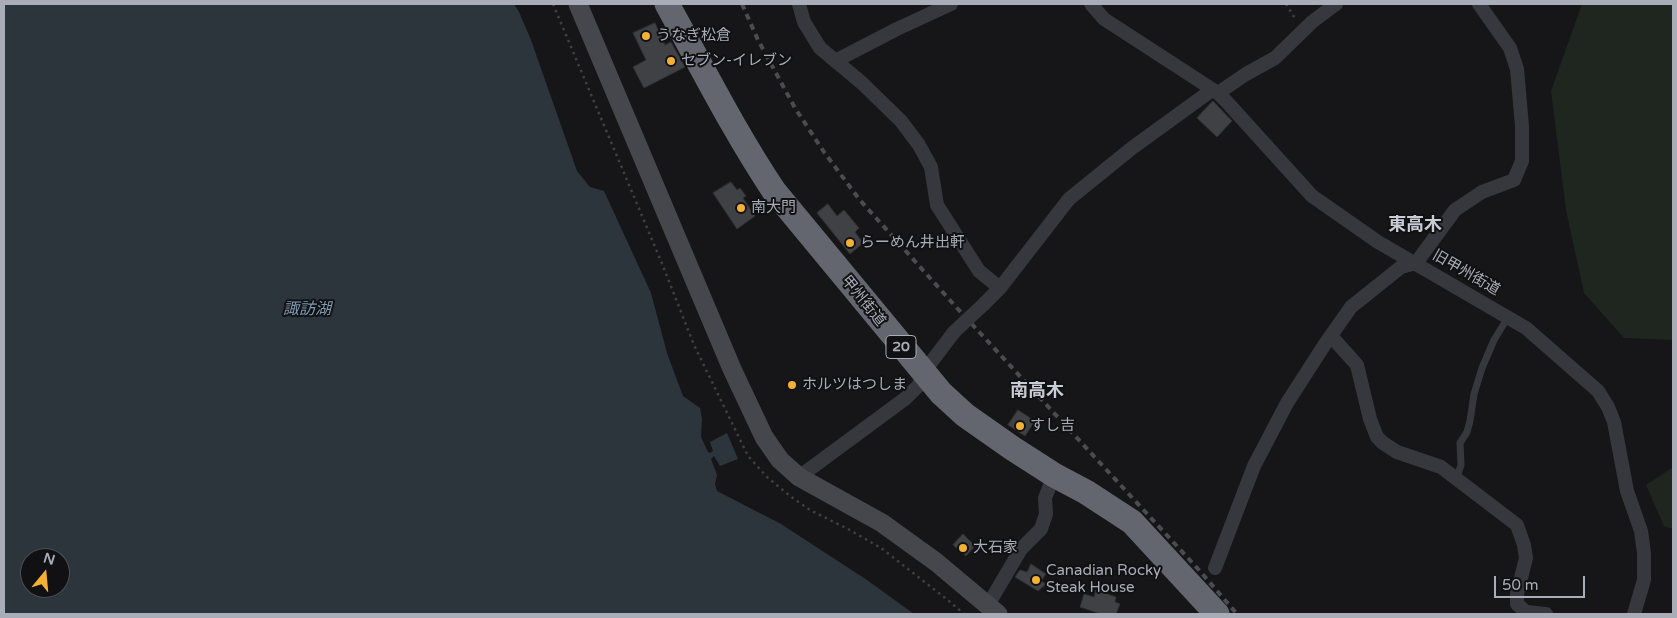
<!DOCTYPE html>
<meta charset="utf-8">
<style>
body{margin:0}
#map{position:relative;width:1677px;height:618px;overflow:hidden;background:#161618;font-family:"Varela Round",sans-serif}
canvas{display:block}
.frame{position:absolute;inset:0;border:5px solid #a8adb8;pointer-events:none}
.north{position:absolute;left:20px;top:548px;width:50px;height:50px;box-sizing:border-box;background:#111113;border:1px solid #4d4f55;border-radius:50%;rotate:17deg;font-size:14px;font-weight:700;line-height:20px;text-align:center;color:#a8adb8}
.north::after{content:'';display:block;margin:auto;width:18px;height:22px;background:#f2b134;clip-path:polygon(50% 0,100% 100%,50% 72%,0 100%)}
.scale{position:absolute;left:1494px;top:576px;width:91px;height:22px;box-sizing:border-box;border:2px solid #a8adb8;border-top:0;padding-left:6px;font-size:15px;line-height:18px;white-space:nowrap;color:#a8adb8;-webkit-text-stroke:4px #111113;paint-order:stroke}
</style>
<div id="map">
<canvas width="1677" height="618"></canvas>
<div class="frame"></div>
<div class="north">N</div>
<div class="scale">50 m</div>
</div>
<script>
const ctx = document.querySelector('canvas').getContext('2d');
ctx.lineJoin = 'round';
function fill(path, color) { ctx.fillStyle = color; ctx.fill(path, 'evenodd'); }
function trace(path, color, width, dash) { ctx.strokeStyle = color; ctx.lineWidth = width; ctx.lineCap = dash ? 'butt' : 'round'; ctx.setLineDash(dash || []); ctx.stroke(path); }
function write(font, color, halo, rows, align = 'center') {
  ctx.font = font + ' "Varela Round","Noto Sans JP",sans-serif'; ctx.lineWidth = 4; ctx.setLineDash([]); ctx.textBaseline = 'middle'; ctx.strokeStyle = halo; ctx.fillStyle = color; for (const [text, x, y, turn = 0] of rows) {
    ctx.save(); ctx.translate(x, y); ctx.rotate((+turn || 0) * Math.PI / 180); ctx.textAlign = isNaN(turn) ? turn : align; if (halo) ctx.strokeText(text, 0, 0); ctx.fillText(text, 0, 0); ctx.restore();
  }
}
const green = new Path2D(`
 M1582 4H1673V340L1624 338 1584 293 1566 210 1551 91Z
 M1673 467V529L1664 526 1646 485Z`);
const water = new Path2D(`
 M4 4H514L519 12 531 40 577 171 590 187 604 191 651 293 667 353 683 396 700 408 702 419 701 437 708 452 710 453 713 451 710 442 727 433 738 459 720 466 714 456 711 459 717 475 715 484 717 491 781 524 867 580 914 614H4ZM30 558H60V588H30Z`);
const building = new Path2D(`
 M655 23 665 45 671 42 685 67 644 88 633 67 646 60 633 33Z
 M1213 101 1232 121 1217 137 1197 118Z
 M731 182 737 190 740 188 746 196 743 198 755 216 737 229 713 193Z
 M828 204 837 216 844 210 859 228 855 232 863 243 850 254 817 213Z
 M1018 410 1035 421 1025 436 1008 425Z
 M963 534 975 546 966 556 953 545Z
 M1031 564 1046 574 1041 581 1046 584 1038 591 1015 577 1020 570 1027 572Z
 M1096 590 1116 597 1115 602 1120 604 1116 614H1101L1080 607 1084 594 1094 597Z`);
const path = new Path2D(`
 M553 4 661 261 694 345 748 456 767 477 790 496 810 510 848 529 881 548 949 601 964 614
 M1286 4 1296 20`);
const lane = new Path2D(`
 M1456 480 1461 465 1460 443 1467 432 1470 421 1474 394 1482 368 1494 340 1508 317`);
const street = new Path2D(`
 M799 4 804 22 820 48 862 83 901 121 919 145 931 167 937 205 979 271 1000 288
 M1091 4 1104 19 1218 93 1226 101 1312 196 1378 242 1526 328 1598 391 1608 407 1614 422 1627 491 1641 531 1644 553V580L1634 614
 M835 61 897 29 951 4
 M1218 93 1246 74 1275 58 1312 22 1336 4
 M984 304 1000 288 1069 199 1132 148 1212 90
 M1331 336 1357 365 1370 419 1377 437 1383 443 1397 452 1441 467 1517 525 1524 545 1526 558 1517 594V604L1526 612 1546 614
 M799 477 906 398 919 385 923 373 954 332
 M1215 568 1254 466 1287 403 1325 344 1351 307 1401 267 1416 263 1455 210 1482 192 1514 180 1522 161V126L1517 69 1510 48 1479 4
 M988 605 1021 549 1041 529 1046 514 1045 498 1054 475`);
const secondary = new Path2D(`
 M578 4 732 369 764 437 780 460 799 477 882 523 936 562 998 614`);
const highway = new Path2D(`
 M667 4C702 67 734 131 774 191L941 393 965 415 1012 448 1054 475 1086 492 1132 522 1217 614`);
const rail = new Path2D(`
 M742 4 758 40 795 108 824 152 859 199 957 308 1199 570 1237 614`);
const streetBridge = new Path2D(`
 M954 332 984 304`);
const markers = [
 [646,36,5,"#f2b134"],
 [671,61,5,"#f2b134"],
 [741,208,5,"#f2b134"],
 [850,243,5,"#f2b134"],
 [792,385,5,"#f2b134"],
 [1020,426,5,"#f2b134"],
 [963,548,5,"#f2b134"],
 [1036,580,5,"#f2b134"]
];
const shields = [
 [901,347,30]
];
const shieldNames = [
 ["20",901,347]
];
const poiNames = [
 ["うなぎ松倉",656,36],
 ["セブン-イレブン",681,61],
 ["南大門",751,208],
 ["らーめん井出軒",860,243],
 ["ホルツはつしま",802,385],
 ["すし吉",1030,426],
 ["大石家",973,548],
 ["Canadian Rocky",1046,571],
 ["Steak House",1046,588]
];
const streetNames = [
 ["旧甲州街道",1466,273,30],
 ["甲州街道",863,301,51]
];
const waterNames = [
 ["諏訪湖",307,310]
];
const quarterNames = [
 ["東高木",1415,225],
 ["南高木",1037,391]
];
fill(green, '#1e261f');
fill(water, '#2c353c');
fill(building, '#404145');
trace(building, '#303034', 1);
trace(path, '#3d3f44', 2.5, [2.5, 4]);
trace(lane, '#37383d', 7);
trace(street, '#37383d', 14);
trace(secondary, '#45474d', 19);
trace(highway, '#63666e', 25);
trace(rail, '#4a4c52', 4, [6, 5]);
trace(streetBridge, '#37383d', 14);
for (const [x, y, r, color] of markers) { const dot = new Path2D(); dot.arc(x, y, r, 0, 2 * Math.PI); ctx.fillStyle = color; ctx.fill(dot); trace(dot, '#111113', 2); }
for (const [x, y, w] of shields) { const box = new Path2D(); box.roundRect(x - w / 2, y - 11.5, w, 23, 4); ctx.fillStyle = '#111113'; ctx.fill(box); trace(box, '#a8adb8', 1); }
write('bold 14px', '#a8adb8', null, shieldNames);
write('15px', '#a8adb8', '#111113', poiNames, 'left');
write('15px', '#a8adb8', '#111113', streetNames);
write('italic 16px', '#7f9bb3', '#111113', waterNames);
write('bold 18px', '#c9ccd4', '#111113', quarterNames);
</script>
